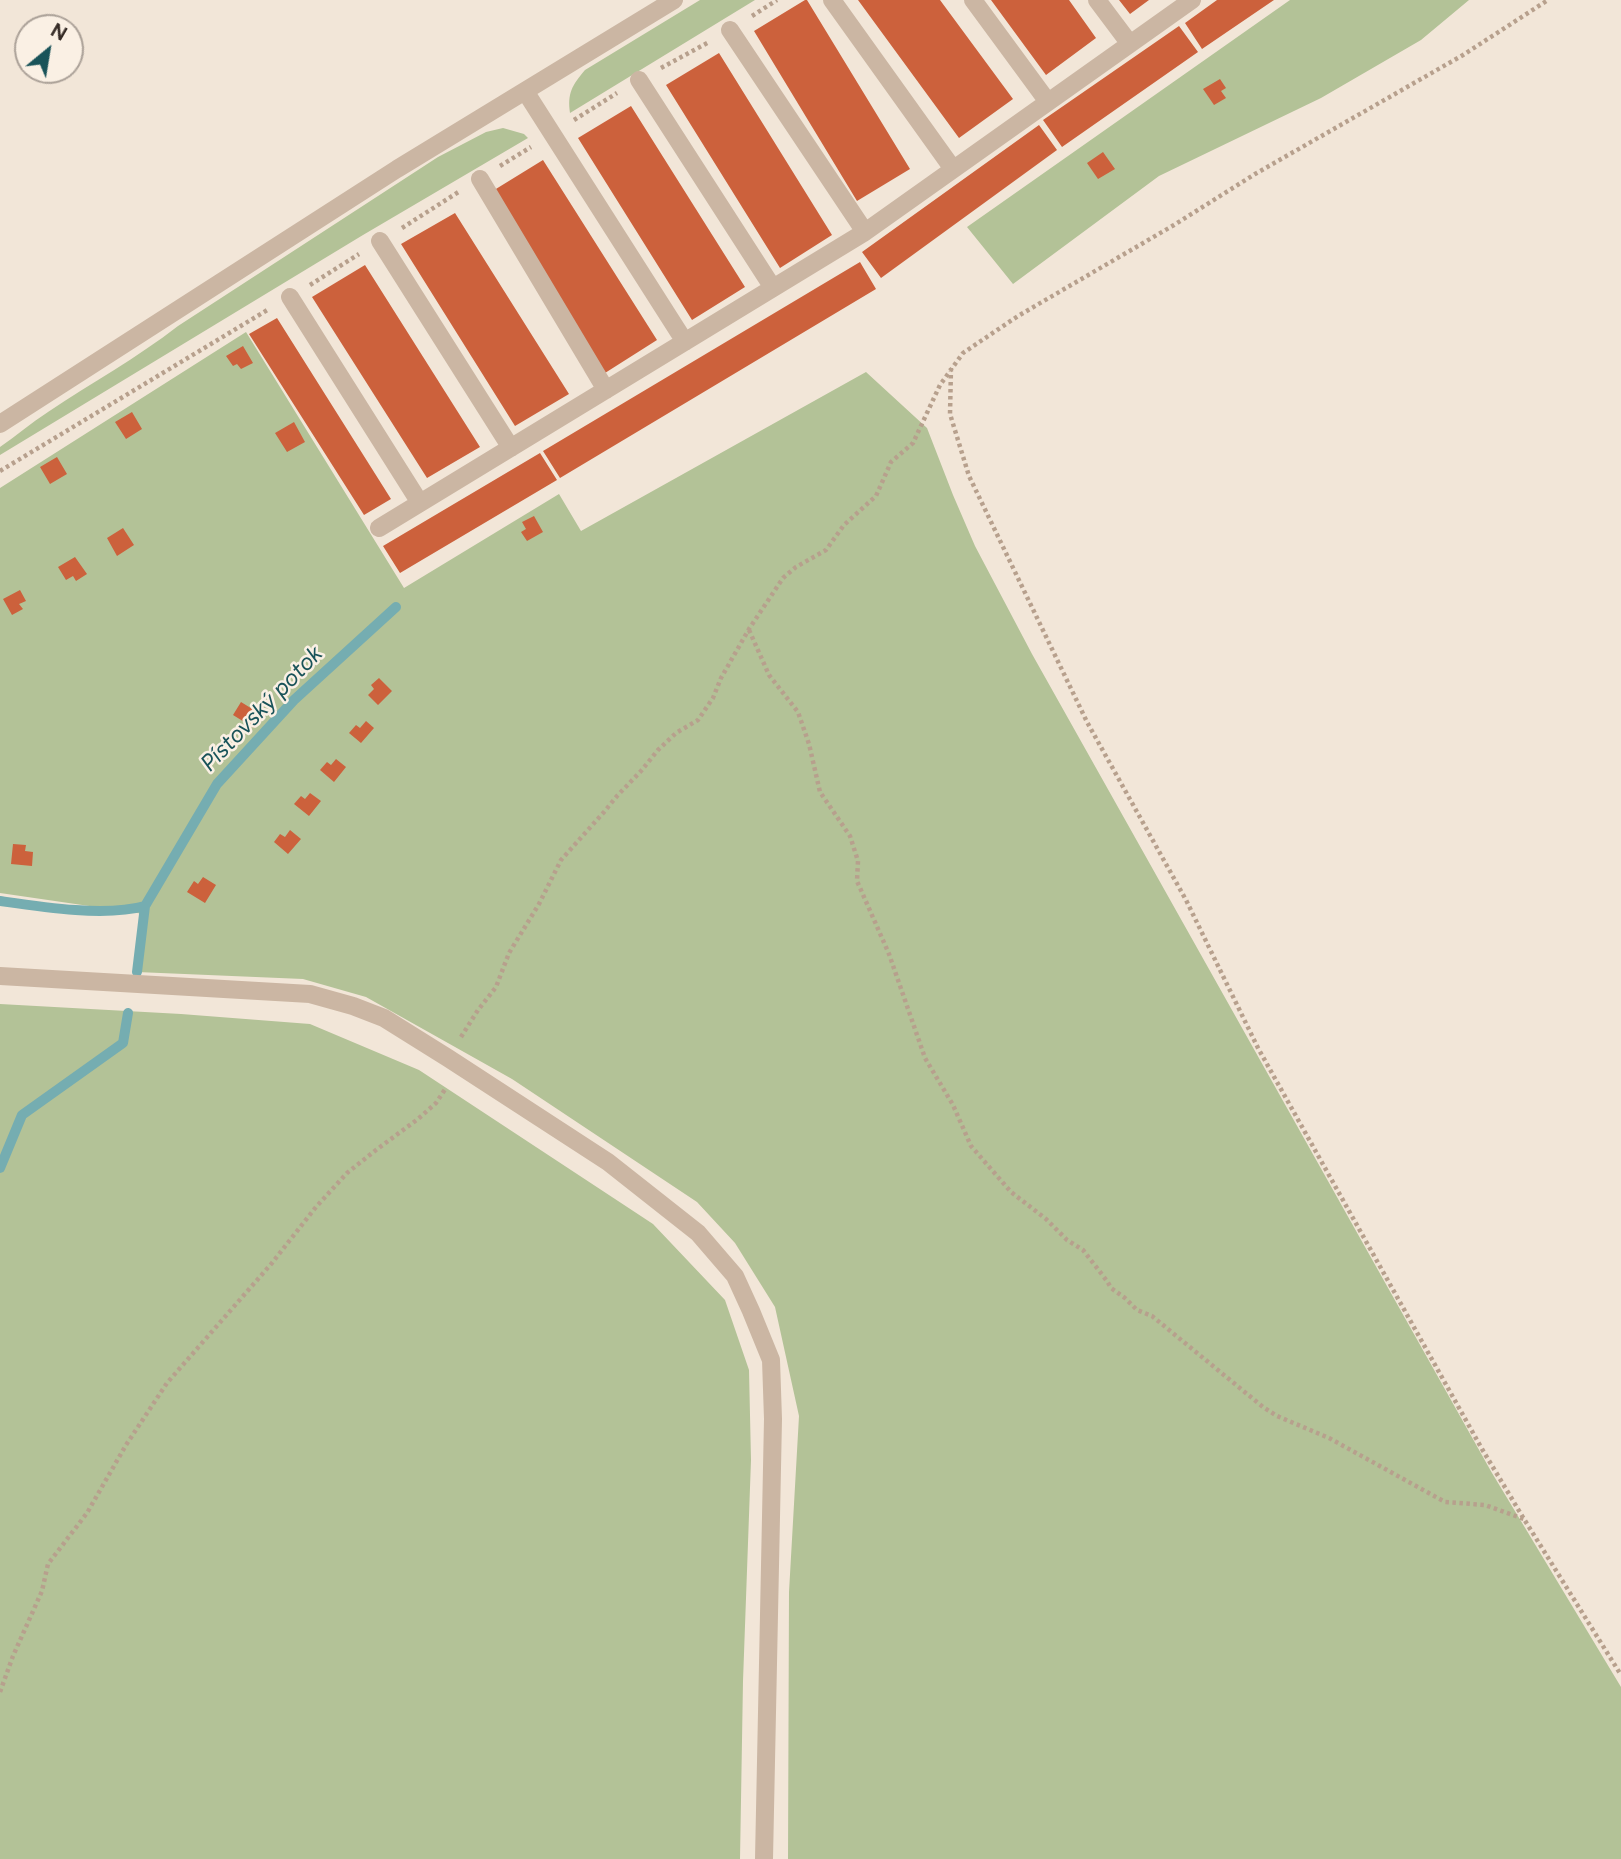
<!DOCTYPE html>
<meta charset="utf-8">
<style>
body{margin:0}
#map{position:relative;width:1621px;height:1859px;overflow:hidden;background:#f2e6d8;font-family:Figtree,sans-serif}
canvas{display:block}
.north{position:absolute;left:14px;top:14px;width:70px;height:70px;box-sizing:border-box;background:#faf0e4;border:2px solid #aba198;border-radius:50%;rotate:30deg;font-size:19px;font-weight:700;line-height:28px;text-align:center;color:#352b26}
.north::after{content:'';display:block;margin:auto;width:24px;height:32px;background:#195359;clip-path:polygon(50% 0,100% 100%,50% 72%,0 100%)}
</style>
<div id="map">
<canvas width="1621" height="1859"></canvas>
<div class="north">N</div>
</div>
<script>
const ctx = document.querySelector('canvas').getContext('2d');
ctx.lineJoin = 'round';
function fill(path, color) { ctx.fillStyle = color; ctx.fill(path, 'evenodd'); }
function trace(path, color, width, dash) { ctx.strokeStyle = color; ctx.lineWidth = width; ctx.lineCap = dash ? 'butt' : 'round'; ctx.setLineDash(dash || []); ctx.stroke(path); }
function write(font, color, halo, rows, align = 'center') {
  ctx.font = font + ' Figtree,sans-serif'; ctx.lineWidth = 5; ctx.setLineDash([]); ctx.textBaseline = 'middle'; ctx.strokeStyle = halo; ctx.fillStyle = color; for (const [text, x, y, turn = 0] of rows) {
    ctx.save(); ctx.translate(x, y); ctx.rotate((+turn || 0) * Math.PI / 180); ctx.textAlign = isNaN(turn) ? turn : align; if (halo) ctx.strokeText(text, 0, 0); ctx.fillText(text, 0, 0); ctx.restore();
  }
}
const green = new Path2D(`
 M700 0H755L570 113C567 94 572 85 585 70Z
 M1290 0H1469L1421 40 1321 98 1159 176 1013 284 967 227Z
 M503 128 524 134 528 138 363 235 0 455V447C16 436 31 423 48 412 91 383 137 358 178 326L438 157 486 132Z
 M246 332 404 588 559 494 581 531 866 372 927 428 953 495 975 546 1032 654 1492 1473 1621 1687V1859H788L789 1592 799 1416 775 1307 735 1243 697 1202 512 1079 366 997 303 979 137 972 144 914 0 893V488Z
 M0 1004 181 1014 310 1024 419 1070 653 1224 725 1300 749 1370 751 1460 743 1681 740 1859H0Z`);
const stream = new Path2D(`
 M0 901C41 907 105 917 145 906
 M137 972 145 906 217 784 294 700 396 607
 M0 1168 22 1115 123 1043 128 1013`);
const building = new Path2D(`
 M805 0H807L910 169 857 201 754 31Z
 M858 0H940L1013 99 959 138Z
 M991 0H1069L1096 38 1046 75Z
 M1119 0H1149L1130 14Z
 M1217 0H1274L1202 49 1185 23Z
 M1179 26 1198 52 1062 147 1043 120Z
 M719 53 832 235 780 268 666 85Z
 M1220 79 1226 88 1221 91 1226 98 1214 105 1203 89Z
 M631 106 745 287 692 320 578 138Z
 M1039 125 1057 150 881 278 862 252Z
 M1103 152 1115 169 1098 179 1087 163Z
 M543 160 657 340 605 373 491 192Z
 M455 213 569 394 515 426 401 244Z
 M860 262 876 289 560 478 543 451Z
 M365 265 480 447 427 478 312 297Z
 M277 318 391 499 364 515 249 334Z
 M243 346 253 363 241 369 237 364 233 366 226 356Z
 M132 412 142 429 126 439 115 422Z
 M294 422 305 442 287 452 275 433Z
 M540 453 557 480 400 573 383 546Z
 M57 457 67 474 50 484 40 467Z
 M534 516 543 532 527 541 521 532 526 529 522 522Z
 M123 528 134 545 117 556 107 538Z
 M75 557 87 574 76 581 73 576 66 580 58 567Z
 M20 590 26 601 19 604 23 609 12 615 3 599Z
 M379 678 392 691 378 705 368 695 374 689 371 685Z
 M241 702 262 715 254 728 233 715Z
 M366 721 374 728 361 743 349 733 356 725 360 728Z
 M336 759 346 767 334 782 320 770 327 762 331 765Z
 M310 793 321 801 309 816 294 804 301 796 305 799Z
 M290 830 301 839 288 854 274 842 280 834 285 837Z
 M13 844 26 845 25 851 33 852 32 866 11 864Z
 M203 877 216 885 205 903 187 892 194 881 198 884Z`);
const path = new Path2D(`
 M752 16 777 0
 M661 68 709 42
 M574 120 617 93
 M500 166 531 147
 M402 228 460 191
 M310 285 359 254
 M951 368 950 414 969 476 1087 722 1186 900 1258 1048 1482 1449 1524 1519 1621 1675
 M0 471 269 309
 M749 630 769 675 798 712 809 744 820 792 850 836 858 861 857 881 889 954 925 1058 953 1105 971 1146 1011 1192 1046 1219 1067 1240 1083 1250 1107 1281 1111 1288 1125 1298 1137 1310 1152 1316 1263 1407 1277 1416 1329 1438 1445 1502 1485 1505 1524 1519
 M461 1037 478 1010 496 987 509 953 539 904 561 860 604 812 617 796 641 771 658 750 676 733 698 720 713 698 721 678 749 629 783 578 796 567 826 550 844 525 876 496 891 462 913 443 940 385 963 353 1018 316 1174 225 1255 174 1463 55 1548 0
 M0 1692 13 1656 42 1591 48 1564 87 1513 126 1445 167 1383 272 1263 316 1207 347 1173 376 1150 418 1119 436 1103 446 1088`);
const minor = new Path2D(`
 M832 0 953 169
 M973 0 1048 102
 M1097 0 1130 44
 M730 30 865 232
 M639 80 773 288
 M525 91 685 342
 M480 179 606 390
 M380 241 511 448
 M290 297 420 503
 M0 424 397 169 674 0
 M379 528 865 232 1192 0
 M0 976 310 994 353 1006 384 1018 448 1058 608 1162 698 1233 735 1276 751 1311 771 1360 773 1419 764 1859`);
const waterNames = [
 ["Pístovský potok",262,709,-46]
];
fill(green, '#b3c297');
trace(stream, '#75adb1', 10);
fill(building, '#cc613c');
trace(path, '#b7a08d', 4.5, [3.5, 3.5]);
trace(minor, '#cbb6a3', 18);
write('italic 23px', '#195359', '#faf0e4', waterNames);
</script>
